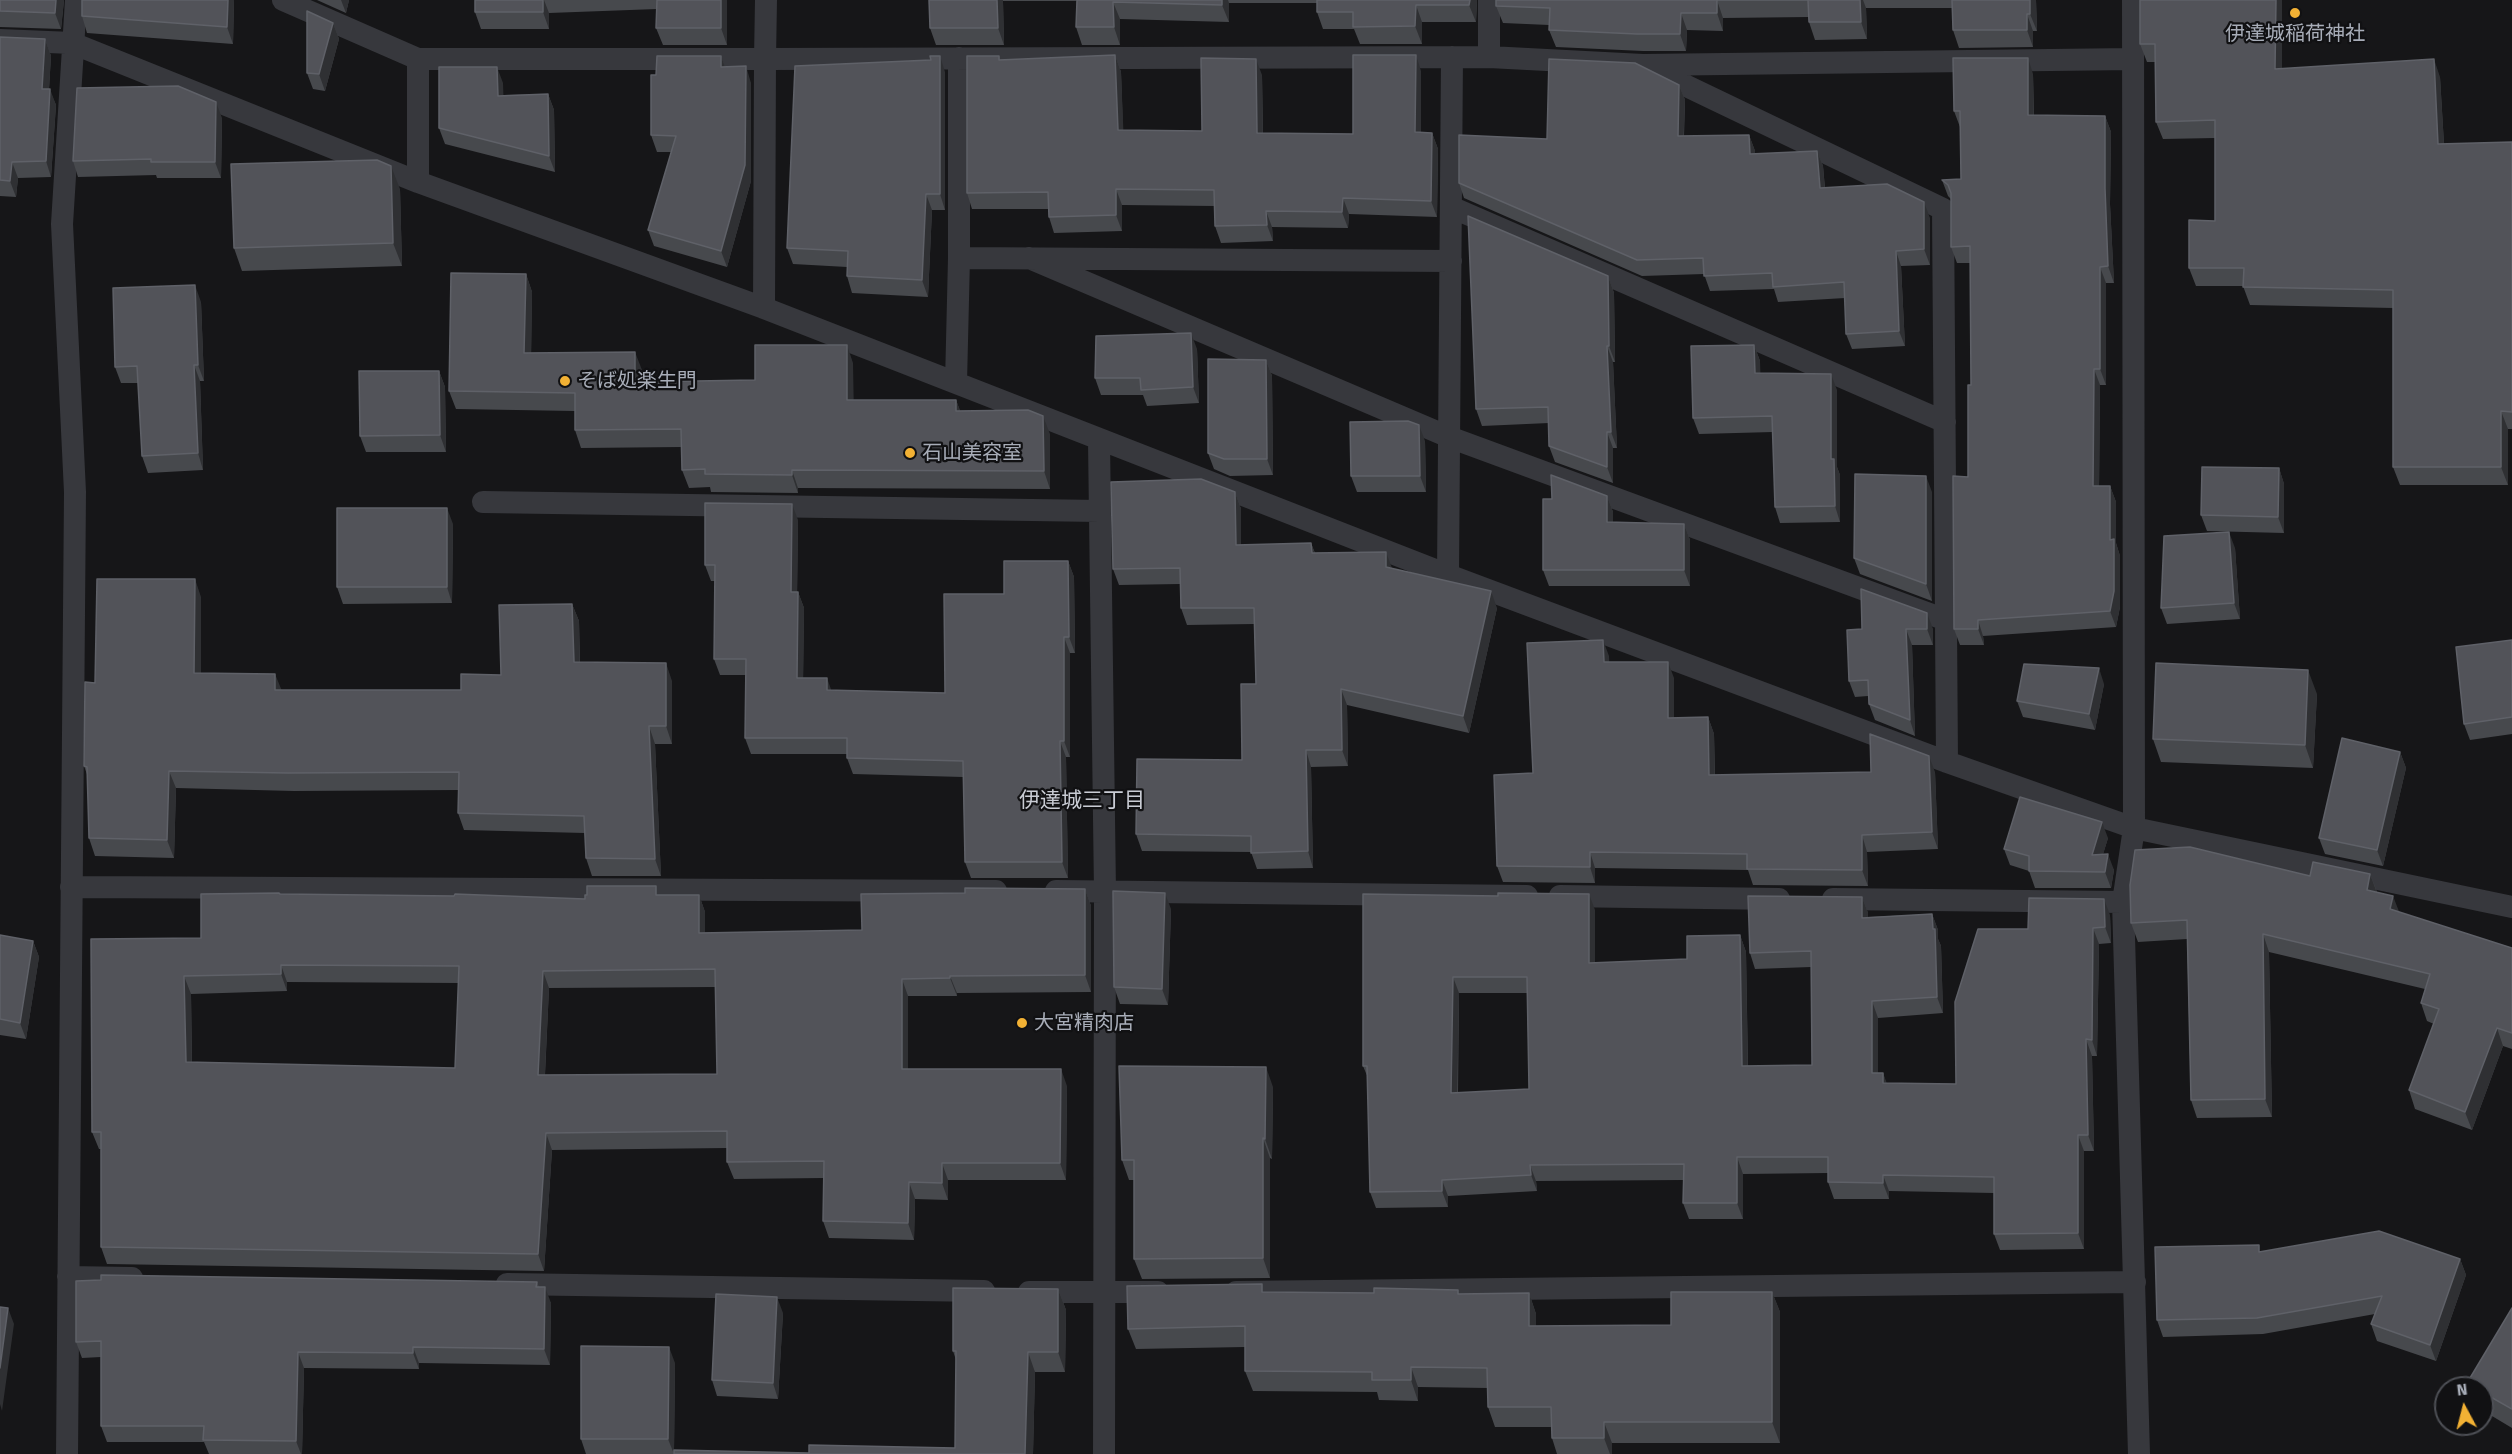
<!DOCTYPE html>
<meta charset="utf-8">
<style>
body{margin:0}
#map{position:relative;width:2512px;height:1454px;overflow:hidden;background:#161618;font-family:"Fira Sans",sans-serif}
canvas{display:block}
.north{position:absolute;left:2434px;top:1376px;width:60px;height:60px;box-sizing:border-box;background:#111113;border:2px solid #4d4f55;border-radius:50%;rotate:353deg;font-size:16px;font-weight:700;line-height:24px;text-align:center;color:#a8adb8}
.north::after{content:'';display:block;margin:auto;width:21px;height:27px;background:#f2b134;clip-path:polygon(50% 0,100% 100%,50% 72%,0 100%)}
</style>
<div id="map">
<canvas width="2512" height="1454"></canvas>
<div class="north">N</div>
</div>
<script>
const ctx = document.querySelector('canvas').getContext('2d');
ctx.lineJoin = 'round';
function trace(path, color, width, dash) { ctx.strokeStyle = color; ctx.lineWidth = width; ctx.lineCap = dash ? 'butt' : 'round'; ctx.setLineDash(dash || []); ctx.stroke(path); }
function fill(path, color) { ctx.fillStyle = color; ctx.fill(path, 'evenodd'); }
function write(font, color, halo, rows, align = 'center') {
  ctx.font = font + ' "Fira Sans","Noto Sans JP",sans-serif'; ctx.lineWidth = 4.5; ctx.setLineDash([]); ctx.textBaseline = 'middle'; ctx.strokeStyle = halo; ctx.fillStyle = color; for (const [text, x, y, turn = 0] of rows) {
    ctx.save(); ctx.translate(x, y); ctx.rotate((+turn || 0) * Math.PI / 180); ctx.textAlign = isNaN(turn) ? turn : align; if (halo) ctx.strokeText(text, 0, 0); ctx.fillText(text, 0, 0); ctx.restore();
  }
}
const lane = new Path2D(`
 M283 0 418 59V182
 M766 0 765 59 1489 57 1643 65 2132 59
 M2133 0 2134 828 2123 902 2139 1454
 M0 40 72 43 418 182 764 308 1448 575 1947 762 2134 828 2512 907
 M1489 57V0
 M418 59H765L764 308
 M1647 67 1943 209 1947 762
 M1451 207 1945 422
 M959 258 1451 261
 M1029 258 1449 437 1946 620
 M956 383 959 258V58
 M1099 441 1105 892 1104 1454
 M483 502 1100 511
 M1448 575 1452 57
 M71 887 996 891
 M1056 891 1527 896
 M1560 896 1779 899
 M1833 899 2123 902
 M68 1277 132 1278
 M507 1284 984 1291
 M1029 1292H1158
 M1236 1292 2135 1282
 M67 1454 75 492 62 224 76 0`);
const wall = new Path2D(`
 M0 0H64L61 29 0 27Z
 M82 0H234L233 44 87 33 82 16Z
 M317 0H349L346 13Z
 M475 0H727V45H663L656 28 657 9 549 13V29H481L475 12Z
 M929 0H1477L1476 22H1422V44H1360L1354 29H1323L1317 12V3H1229V22L1120 19V45H1082L1076 27 1077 1H1003L1004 45H936L930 28Z
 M1496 0H2036L2037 31H2033V47L1959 48 1953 30 1952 8H1866L1867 39 1815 40 1809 22V17L1723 18V31L1687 30 1686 51H1643L1556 47 1549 30V25L1503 23 1496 6Z
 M2140 0H2282V68L2440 77 2444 144 2512 142V429H2508V485H2400L2393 467V308L2250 305 2243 286H2196L2189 268 2215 221V138L2163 139 2156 122 2155 62H2147L2140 44Z
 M333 23 339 39 325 91 313 89 307 73Z
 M0 37 45 39 51 56 49 89 56 105 51 177 18 178 16 197 0 196Z
 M1115 55 1121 72 1123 130 1202 131 1262 75 1263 133 1353 134 1421 71V132L1432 133 1438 149 1437 217 1349 214 1348 228 1272 227 1273 241 1221 243 1215 226V206L1122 205V231L1054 233 1049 217 1048 209H972L967 193 999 56 1000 60Z
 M721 56 725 67 751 83V181L727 267 654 246 648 230 671 152H657L651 135 656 75Z
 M945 72V210H932L928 297 852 293 847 276V267L793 264 787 248Z
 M2033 74 2034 115 2105 116 2111 132 2110 204 2114 283H2106V385H2100L2099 486H2110L2116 502V543L2120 556V607L2116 627 1983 636 1984 645H1960L1954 629 1968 477 1971 385 1970 263H1957L1951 247V199L1948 196 1942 180 1961 179 1960 127 1954 111Z
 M503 83V95L548 94 554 110 555 172 445 144 439 128Z
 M1679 85 1685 100 1684 136 1749 135 1755 151V154L1817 151 1823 166 1825 188 1930 218V265L1901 266 1905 346 1852 349 1846 334 1845 298 1778 302 1774 289 1710 291 1704 274 1642 276 1464 198 1459 183 1547 139Z
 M222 118 221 178H157L156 175 78 177 73 161Z
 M400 189 402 266 242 271 234 248Z
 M526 274 532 292 531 353 642 370V382L755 380 853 363V400H956L960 411 1050 434V489L798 488V493L711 492 710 487 689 488 682 470V447L581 448 575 430V411L456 409 449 391Z
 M1608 276 1614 293 1615 362H1613L1617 448H1613V483L1555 462 1549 446V423L1482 426 1476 409Z
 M201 302 204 381H200L203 470 148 473 142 456 138 383H121L115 367Z
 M1754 345 1760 361V373L1837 390V467L1840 475V522L1780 523 1775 507 1773 432 1699 434 1693 418Z
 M1197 349 1199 403 1147 406 1143 395H1101L1095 378Z
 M1266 360 1272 376 1273 475 1230 476 1214 469 1208 453Z
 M439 371 445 387 446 452H366L360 436Z
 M1425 441 1426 492H1357L1351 476Z
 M2279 468 2284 484V533L2207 531 2201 515Z
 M1235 492 1241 509V545L1311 543 1315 553 1392 569 1497 608 1469 733 1347 705 1348 766 1311 767 1313 868 1257 869 1251 852 1142 851 1136 834 1242 760 1256 684 1254 624 1187 625 1181 608 1180 584 1119 585 1113 569Z
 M1932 492V601L1860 574 1854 558Z
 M1607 496 1613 512V522L1684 524 1690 540V586H1549L1543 570Z
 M798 520 797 592H798L804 608 803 678 831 690 945 693 1004 594 1068 561 1074 577 1075 653H1070V757H1066L1068 878H971L965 862 963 777 853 774 847 758V754H751L745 738 746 675H720L714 659 715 581H711L705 565Z
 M453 524 452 603 343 604 337 587Z
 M2235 548 2240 619 2167 624 2161 608Z
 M1861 589 1933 629V645H1912L1915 736 1875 720 1869 704 1868 696 1855 697 1849 681 1862 629Z
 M201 597V673L281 690H461L501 675 572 604 579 621 580 662 672 681V744H655L661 876H592L586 858 585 833 464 830 458 813 459 790 294 791 176 788 174 858 95 856 89 838 88 777 84 766 95 683Z
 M2512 640V734L2470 740 2464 724Z
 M1609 656V662L1674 678V718L1708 717 1714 734 1715 775 1935 772 1938 849 1867 852 1868 886 1753 885 1748 870 1595 868V883L1503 882 1497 866 1533 773Z
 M2104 684 2095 730 2023 717 2017 701Z
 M2317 694 2313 768 2161 762 2153 739Z
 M2400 752 2406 768 2383 866 2325 854 2319 838Z
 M2108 838 2103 854 2114 870 2111 888H2035L2029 871 2010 865 2004 849Z
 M2370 874 2377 892 2399 912 2512 948V1049L2503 1046 2472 1130 2415 1109 2409 1090 2434 1024 2427 1021 2421 1003 2425 989 2269 952 2272 1117 2197 1118 2191 1100 2187 939 2138 942 2131 923 2310 876Z
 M1085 889 1091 906V992L957 993V996H908V1069L1067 1086 1066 1180H948V1200L915 1199 914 1240 829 1238 823 1221 824 1178 734 1179 727 1162V1148L552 1150 544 1271 107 1264 101 1247V1149H99L92 1132 201 938 279 893 280 894 585 899 659 895H699L705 912V933L862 930 965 893ZM287 982 459 983 455 1068 192 1062 191 994 287 991ZM716 987 717 1074 545 1075 549 988Z
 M1498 896 1595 910V963L1687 959 1740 935 1746 952 1748 1066 1812 1065 1811 967 1755 969 1750 953 1862 897 1868 913V917L1932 914 1938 930V939L1941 946 1943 1013 1878 1018V1073H1883L1886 1083 1956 1084 2028 929 2110 915 2111 943 2099 944 2097 1056H2092L2094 1151H2084V1249L2000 1250 1994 1234V1193L1889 1191V1199H1834L1828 1182V1173L1743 1174V1219H1689L1683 1203V1180L1536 1181 1537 1191 1448 1196V1207L1376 1208 1370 1192 1368 1078 1363 1066ZM1459 993H1527L1529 1089 1458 1093Z
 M1171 909 1168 1005 1120 1004 1114 987Z
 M0 935 33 941 39 957 26 1039 0 1035Z
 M1273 1087 1272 1159 1270 1158V1278L1142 1279 1134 1259V1180H1129L1122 1160Z
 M2261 1251 2460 1259 2466 1275 2436 1361 2377 1341 2371 1324 2375 1314 2263 1334 2163 1337 2157 1320Z
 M537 1282 539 1287 551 1303 550 1365 419 1363V1369L304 1368 302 1454H209L204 1442H107L101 1426V1357L82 1358 76 1342Z
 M1058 1289 1066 1310 1065 1372H1035L1033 1454H586L581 1439 675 1363 674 1450 809 1453 955 1448 956 1360 953 1351Z
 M1265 1292 1460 1294 1529 1293 1536 1314V1326L1671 1325 1772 1292 1780 1312V1443H1612V1454H1557L1552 1438V1427H1495L1488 1407V1388L1418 1387V1401L1379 1400 1377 1392 1253 1391 1245 1371V1347L1136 1349 1128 1329Z
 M2512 1308V1428L2482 1410V1388H2469L2467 1383Z
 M783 1313 778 1399 717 1396 712 1380Z`);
const shadedWall = new Path2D(`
 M56 0H64L61 29 55 13Z
 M228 0H234L233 44 227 27Z
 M341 0H349L346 13Z
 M543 0H544L549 13V29L543 12Z
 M721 0H727V45L721 28Z
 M997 0H1003V1L1004 45 998 28Z
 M1222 0H1228L1229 3V22L1222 5Z
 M1470 0H1477L1476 22 1469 5Z
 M1717 0 1723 18V31L1717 13Z
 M1860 0H1863L1866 8 1867 39 1861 22Z
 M2030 0H2036L2037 31 2030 14Z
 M2276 0H2282V86L2275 69Z
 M1113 2 1120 19V45L1114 27Z
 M1416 5 1422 22V44L1415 26Z
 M1681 13 1687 30 1686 51 1680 34Z
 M2027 14 2033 31V47L2027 30Z
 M333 23 339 39 325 91 319 74Z
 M45 39 51 56 48 105 42 89Z
 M1115 55 1121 72 1124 146 1118 130Z
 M1416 55 1421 71V148L1415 132Z
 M721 56 727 72 721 67Z
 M940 56 945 72V210L940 194Z
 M2028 58 2033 74 2034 131 2028 115Z
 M1256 59 1262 75 1263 149 1257 133Z
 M2434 59 2440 77 2445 162 2438 144Z
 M746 66 751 83V181L727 267 721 251Z
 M497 67 503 83 504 112 498 96Z
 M1679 85 1685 100 1683 151 1678 136Z
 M50 89 56 105 51 177 46 161Z
 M548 94 554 110 555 172 549 156Z
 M216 102 222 118 221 178 215 162Z
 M2105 116 2111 132 2110 204 2114 283 2108 266 2105 188Z
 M1432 133 1438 149 1437 217 1431 201Z
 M1749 135 1755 151V169L1750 154Z
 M1817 151 1823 166 1826 204 1820 188Z
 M12 162 18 178 16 197 10 181Z
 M391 166 400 189 402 266 393 243Z
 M1116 189 1122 205V231L1116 215Z
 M926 194 932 210 928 297 922 280Z
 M1343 198 1349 214 1348 228 1342 212Z
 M1924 202 1930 218V265L1924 249Z
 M1266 211 1272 227 1273 241 1267 225Z
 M1896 251 1901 266 1905 346 1899 331Z
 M2100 267 2106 283V385L2100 369Z
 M526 274 532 292 531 371 524 353Z
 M1608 276 1614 293 1615 362 1609 346Z
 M195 285 201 302 204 381 198 365Z
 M1191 333 1197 349 1199 403 1193 387Z
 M847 345 853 363 854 418 847 400Z
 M1754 345 1760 361 1761 389 1755 373Z
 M1607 346 1613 362 1617 448 1611 432Z
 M635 352 642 370V400L635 382Z
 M1266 360 1272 376 1273 475 1267 459Z
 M194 365 200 381 203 470 198 453Z
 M2094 369 2100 385 2099 502 2093 486Z
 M439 371 445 387 446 452 440 435Z
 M1831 374 1837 390V467L1840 475V522L1835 506 1831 459Z
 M956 400 963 418 956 411Z
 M2501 411 2508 429V485L2501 467Z
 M1043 416 1050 434V489L1044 471Z
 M1419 425 1425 441 1426 492 1420 476Z
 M1607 432 1613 448V483L1607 467Z
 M2279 468 2284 484V533L2278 517Z
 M792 470 798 488V493L792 475Z
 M1926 476 1932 492V601L1926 584Z
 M2110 486 2116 502V543L2120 556V607L2116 627 2110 611Z
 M1235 492 1241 509V561L1236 545Z
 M1607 496 1613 512V538L1607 522Z
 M792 504 798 520 797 608 791 592Z
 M447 508 453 524 452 603 447 587Z
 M1684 524 1690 540V586L1684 570Z
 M2229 532 2235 548 2240 619 2234 603Z
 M1311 543 1317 560 1312 553Z
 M1386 552 1392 568 1386 567Z
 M1068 561 1074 577 1075 653 1069 637Z
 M195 579 201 597V690L194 673Z
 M1491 591 1497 608 1469 733 1463 716Z
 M798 592 804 608 803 695 797 678Z
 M572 604 579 621 580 680 574 662Z
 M1927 613 1933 629V645L1927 629Z
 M1978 620 1983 636 1984 645 1978 629Z
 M1906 629 1912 645 1915 736 1910 720Z
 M1064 637 1070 653V757L1064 741Z
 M1603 640 1609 656 1610 678 1604 662Z
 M1668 662 1674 678V734L1668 718Z
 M666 663 672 681V744L666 726Z
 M2099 668 2104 684 2095 730 2089 714Z
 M2308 670 2317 694 2313 768 2305 745Z
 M275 674 282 691 275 690Z
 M827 678 833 695 827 690Z
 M1341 689 1347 705 1348 766 1342 750Z
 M1708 717 1714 734 1715 791 1709 775Z
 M649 726 655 744 661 876 655 859Z
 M1060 741 1066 757 1068 878 1062 862Z
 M1306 750 1311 767 1313 868 1308 851Z
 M2400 752 2406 768 2383 866 2377 850Z
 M1929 756 1935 772 1938 849 1932 832Z
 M169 771 176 788 174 858 167 840Z
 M2102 822 2108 838 2098 871 2092 855Z
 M1862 835 1867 852 1868 886 1862 870Z
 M1590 852 1595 868V883L1590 867Z
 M2108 854 2114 870 2111 888 2105 872Z
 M2370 874 2377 893 2367 890Z
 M1085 889 1091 906V992L1085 975Z
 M1165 893 1171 909 1168 1005 1162 989Z
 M1589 894 1595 910V979L1589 963Z
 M699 895 705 912V950L699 933Z
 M2393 896 2400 914 2390 909Z
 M1862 897 1868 913V934L1862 918Z
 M2104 899 2110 915 2111 943 2105 927Z
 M1932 914 1938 930V939L1941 946 1943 1013 1937 997Z
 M2093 928 2099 944 2097 1056 2092 1040Z
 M2263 934 2269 952 2272 1117 2265 1099Z
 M1740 935 1746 952 1748 1082 1742 1066Z
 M33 941 39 957 26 1039 20 1023Z
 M281 965 287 982V991L281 974Z
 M543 971 549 988 544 1092 538 1075Z
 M184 976 191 994 192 1079 186 1062Z
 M950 976 957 993V996L950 978Z
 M1453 977 1459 993 1457 1109 1451 1093Z
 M902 979 908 996V1086L902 1069Z
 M1872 1001 1878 1018V1089L1872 1073Z
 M2497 1028 2503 1046 2472 1130 2465 1112Z
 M2086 1039 2092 1056 2094 1151 2088 1135Z
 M1266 1067 1273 1087 1272 1159 1265 1139Z
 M1061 1069 1067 1086 1066 1180 1060 1163Z
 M1883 1073 1889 1089 1883 1083Z
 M546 1133 552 1150 544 1271 538 1254Z
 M2078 1135 2084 1151V1249L2078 1233Z
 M1263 1138 1270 1158V1278L1263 1258Z
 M1737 1157 1743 1174V1219L1737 1203Z
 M942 1163 948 1180V1200L942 1183Z
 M1530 1165 1536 1181 1537 1191 1531 1175Z
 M1883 1175 1889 1191V1199L1883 1183Z
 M1442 1180 1448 1196V1207L1442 1191Z
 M909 1182 915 1199 914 1240 908 1223Z
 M2460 1259 2466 1275 2436 1361 2430 1345Z
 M545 1287 551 1303 550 1365 544 1349Z
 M1058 1289 1066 1310 1065 1372 1058 1352Z
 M1772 1292 1780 1312V1443L1772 1422Z
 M1529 1293 1536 1314V1347L1529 1326Z
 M777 1297 783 1313 778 1399 773 1383Z
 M8 1308 14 1324 2 1411 0 1404V1368Z
 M413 1347 419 1363V1369L413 1353Z
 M669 1347 675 1363 674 1454 668 1439Z
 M298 1352 304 1368 302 1454H301L296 1441Z
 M1028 1352 1035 1372 1033 1454H1025Z
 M1411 1367 1418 1387V1401L1411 1380Z
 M1604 1422 1612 1443V1454H1610L1604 1438Z`);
const building = new Path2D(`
 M0 0H56L55 13 0 11Z
 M82 0H228L227 27 82 16Z
 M475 0H543V12H475Z
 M657 0H721V28H656Z
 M929 0H997L998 28H930Z
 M1077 0H1222V5L1113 2 1114 27H1076Z
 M1317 0H1470L1469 5H1416L1415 26 1353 27V12H1317Z
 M1496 0H1860L1861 22H1809L1808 0H1717V13H1681L1680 34H1637L1549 30 1550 8 1496 6Z
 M1952 0H2030V14H2027V30H1953Z
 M2140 0H2276L2275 69 2434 59 2438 144 2512 142V412L2501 411V467H2393V290L2243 287 2244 268H2189V220L2215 221V120L2156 122 2155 44H2140Z
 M307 11 333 23 319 74 307 73Z
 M0 37 45 39 42 89H50L46 161 12 162 10 181 0 180Z
 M1115 55 1118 130 1202 131 1201 58 1256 59 1257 133 1353 134V55H1416L1415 132 1432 133 1431 201 1343 198 1342 212 1266 211 1267 225 1215 226 1214 190 1116 189V215L1049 217 1048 192 967 193V56H999V60Z
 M657 56H721V67L746 66 745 165 721 251 648 230 676 136 651 135V75H656Z
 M930 56H940V194H926L922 280 847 276 848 251 787 248 795 66 931 60Z
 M1953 58H2028V115L2105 116V188L2108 266 2100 267V369H2094L2093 486H2110V540L2114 539V591L2110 611 1978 620V629H1954L1953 476 1968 477V385H1971L1970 246 1951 247V193L1948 185 1942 180 1961 179 1960 111H1954Z
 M1549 59 1635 63 1679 85 1678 136 1749 135 1750 154 1817 151 1820 188 1887 184 1924 202V249L1896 251 1899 331 1846 334 1844 282 1773 287 1772 273 1704 276 1703 258 1637 260 1459 183V135L1547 139Z
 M439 67H497L498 96 548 94 549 156 439 128Z
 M178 86 216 102 215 162H151V159L73 161 77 88Z
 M377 160 391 166 393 243 234 248 231 164Z
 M1468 216 1608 276 1609 346H1607L1611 432H1607V467L1549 446 1548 407 1476 409Z
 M451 273 526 274 524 353 635 352V382L755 380V345H847V400H956V411L1028 410 1043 416 1044 471 792 470V475L705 474V469L682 470 681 429 575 430V393L449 391Z
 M195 285 198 365H194L198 453 142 456 137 366 115 367 113 288Z
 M1191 333 1193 387 1141 390 1140 378H1095L1096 336Z
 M1754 345 1755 373 1831 374V459H1834L1835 506 1775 507 1772 416 1693 418 1691 346Z
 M1208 359 1266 360 1267 459H1224L1208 453Z
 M359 371H439L440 435 360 436Z
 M1408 421 1419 425 1420 476H1351L1350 422Z
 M2202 467 2279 468 2278 517 2201 515Z
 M1855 474 1926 476V584L1854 558Z
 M1551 475 1607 496V522L1684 524V570H1543V499H1552Z
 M1201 479 1235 492 1236 545 1311 543 1312 553 1386 552V567L1491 591 1463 716 1341 689 1342 750H1306L1308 851 1251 853V836L1136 834 1137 759 1242 760 1241 684H1256L1254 608H1181L1180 568 1113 569 1111 482Z
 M705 503 792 504 791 592H798L797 678H827V690L945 693 944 594H1004V561H1068L1069 637H1064V741H1060L1062 862H965L963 761 847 758V738H745L746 659H714L715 565H705Z
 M337 508H447V587H337Z
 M2229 532 2234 603 2161 608 2164 536Z
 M97 579H195L194 673 275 674V690H461V674L501 675 499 605 572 604 574 662 666 663V726H649L655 859 586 858 584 816 458 813 459 772 288 773 169 771 167 840 89 838 87 767 84 766 85 682 95 683Z
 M1861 589 1927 613V629H1906L1910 720 1869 704 1868 680 1849 681 1847 630 1862 629Z
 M1603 640 1604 662H1668V718L1708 717 1709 775 1871 772 1870 734 1929 756 1932 832 1862 835V870L1747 869V854L1590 852V867L1497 866 1494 775 1533 773 1527 643Z
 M2512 640V717L2464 724 2456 647Z
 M2156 663 2308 670 2305 745 2153 739Z
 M2024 664 2099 668 2089 714 2017 701Z
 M2342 738 2400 752 2377 850 2319 838Z
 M2020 797 2102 822 2092 855 2108 854 2105 872 2029 871V856L2004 849Z
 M2190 847 2310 876 2313 862 2370 874 2367 890 2393 896 2390 909 2512 948V1033L2497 1028 2465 1112 2409 1090 2439 1009 2421 1003 2430 974 2263 934 2265 1099 2191 1100 2187 920 2131 923 2130 885 2135 850Z
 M587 886H656V895H699V933L862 930 861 894 965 893V888L1085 889V975L950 976V978L902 979V1069H1061L1060 1163H942V1183L909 1182 908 1223 823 1221 824 1161 727 1162V1131L546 1133 538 1254 101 1247V1132H92L91 939 201 938V894L279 893 280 894 454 896 455 894 585 899V895H587ZM281 965 459 966 455 1068 186 1062 184 976 281 974ZM715 969 717 1074 538 1075 543 971Z
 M1113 891 1165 893 1162 989 1114 987Z
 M1498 893 1589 894V963L1687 959V936L1740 935 1742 1066 1812 1065 1811 951 1750 953 1748 896 1862 897V918L1932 914 1933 929H1935L1937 997 1872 1001V1073H1883V1083L1956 1084 1955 1002 1978 929H2028L2029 898 2104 899 2105 927 2093 928 2092 1040 2086 1039 2088 1135H2078V1233L1994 1234V1177L1883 1175V1183L1828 1182V1157H1737V1203H1683L1684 1164 1530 1165 1531 1175 1442 1180V1191L1370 1192 1367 1066H1363V894L1498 896ZM1453 977H1527L1529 1089 1451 1093Z
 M0 935 33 941 20 1023 0 1019Z
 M1119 1066 1266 1067 1265 1139 1263 1138V1258L1134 1259V1160H1122Z
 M2379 1231 2460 1259 2430 1345 2371 1324 2382 1296 2257 1318 2157 1320 2155 1247 2259 1245V1252Z
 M101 1275 537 1282 536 1287H545L544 1349 413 1347V1353L298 1352 296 1441 203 1440 204 1426H101V1341L76 1342V1281L101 1280Z
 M1262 1284V1292L1374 1293V1288L1458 1290V1294L1529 1293V1326L1671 1325V1292H1772V1422H1604V1438H1552L1551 1407H1488L1487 1368 1411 1367V1380H1372V1372L1245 1371V1326L1128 1329 1127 1286Z
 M953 1288 1058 1289V1352H1028L1025 1454H674V1450L809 1453V1445L955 1448 956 1351H953Z
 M716 1294 777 1297 773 1383 712 1380Z
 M0 1307 8 1308 0 1368Z
 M2512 1308V1409L2482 1392V1388H2476L2467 1383Z
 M581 1346 669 1347 668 1439H581Z`);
const markers = [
 [2295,13,6,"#f2b134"],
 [565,381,6,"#f2b134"],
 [910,453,6,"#f2b134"],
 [1022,1023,6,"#f2b134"]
];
const poiNames = [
 ["伊達城稲荷神社",2295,34,"center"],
 ["そば処楽生門",577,381],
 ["石山美容室",922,453],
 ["大宮精肉店",1034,1023]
];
const neighbourhoodNames = [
 ["伊達城三丁目",1082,801]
];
trace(lane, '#37383d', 22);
fill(wall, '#47494d');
fill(shadedWall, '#2f3033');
fill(building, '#525359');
trace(building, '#5f6168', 1.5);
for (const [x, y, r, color] of markers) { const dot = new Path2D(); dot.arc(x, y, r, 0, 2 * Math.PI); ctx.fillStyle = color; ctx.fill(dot); trace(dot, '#111113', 2); }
write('20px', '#a8adb8', '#111113', poiNames, 'left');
write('21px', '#c9ccd4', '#111113', neighbourhoodNames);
</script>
